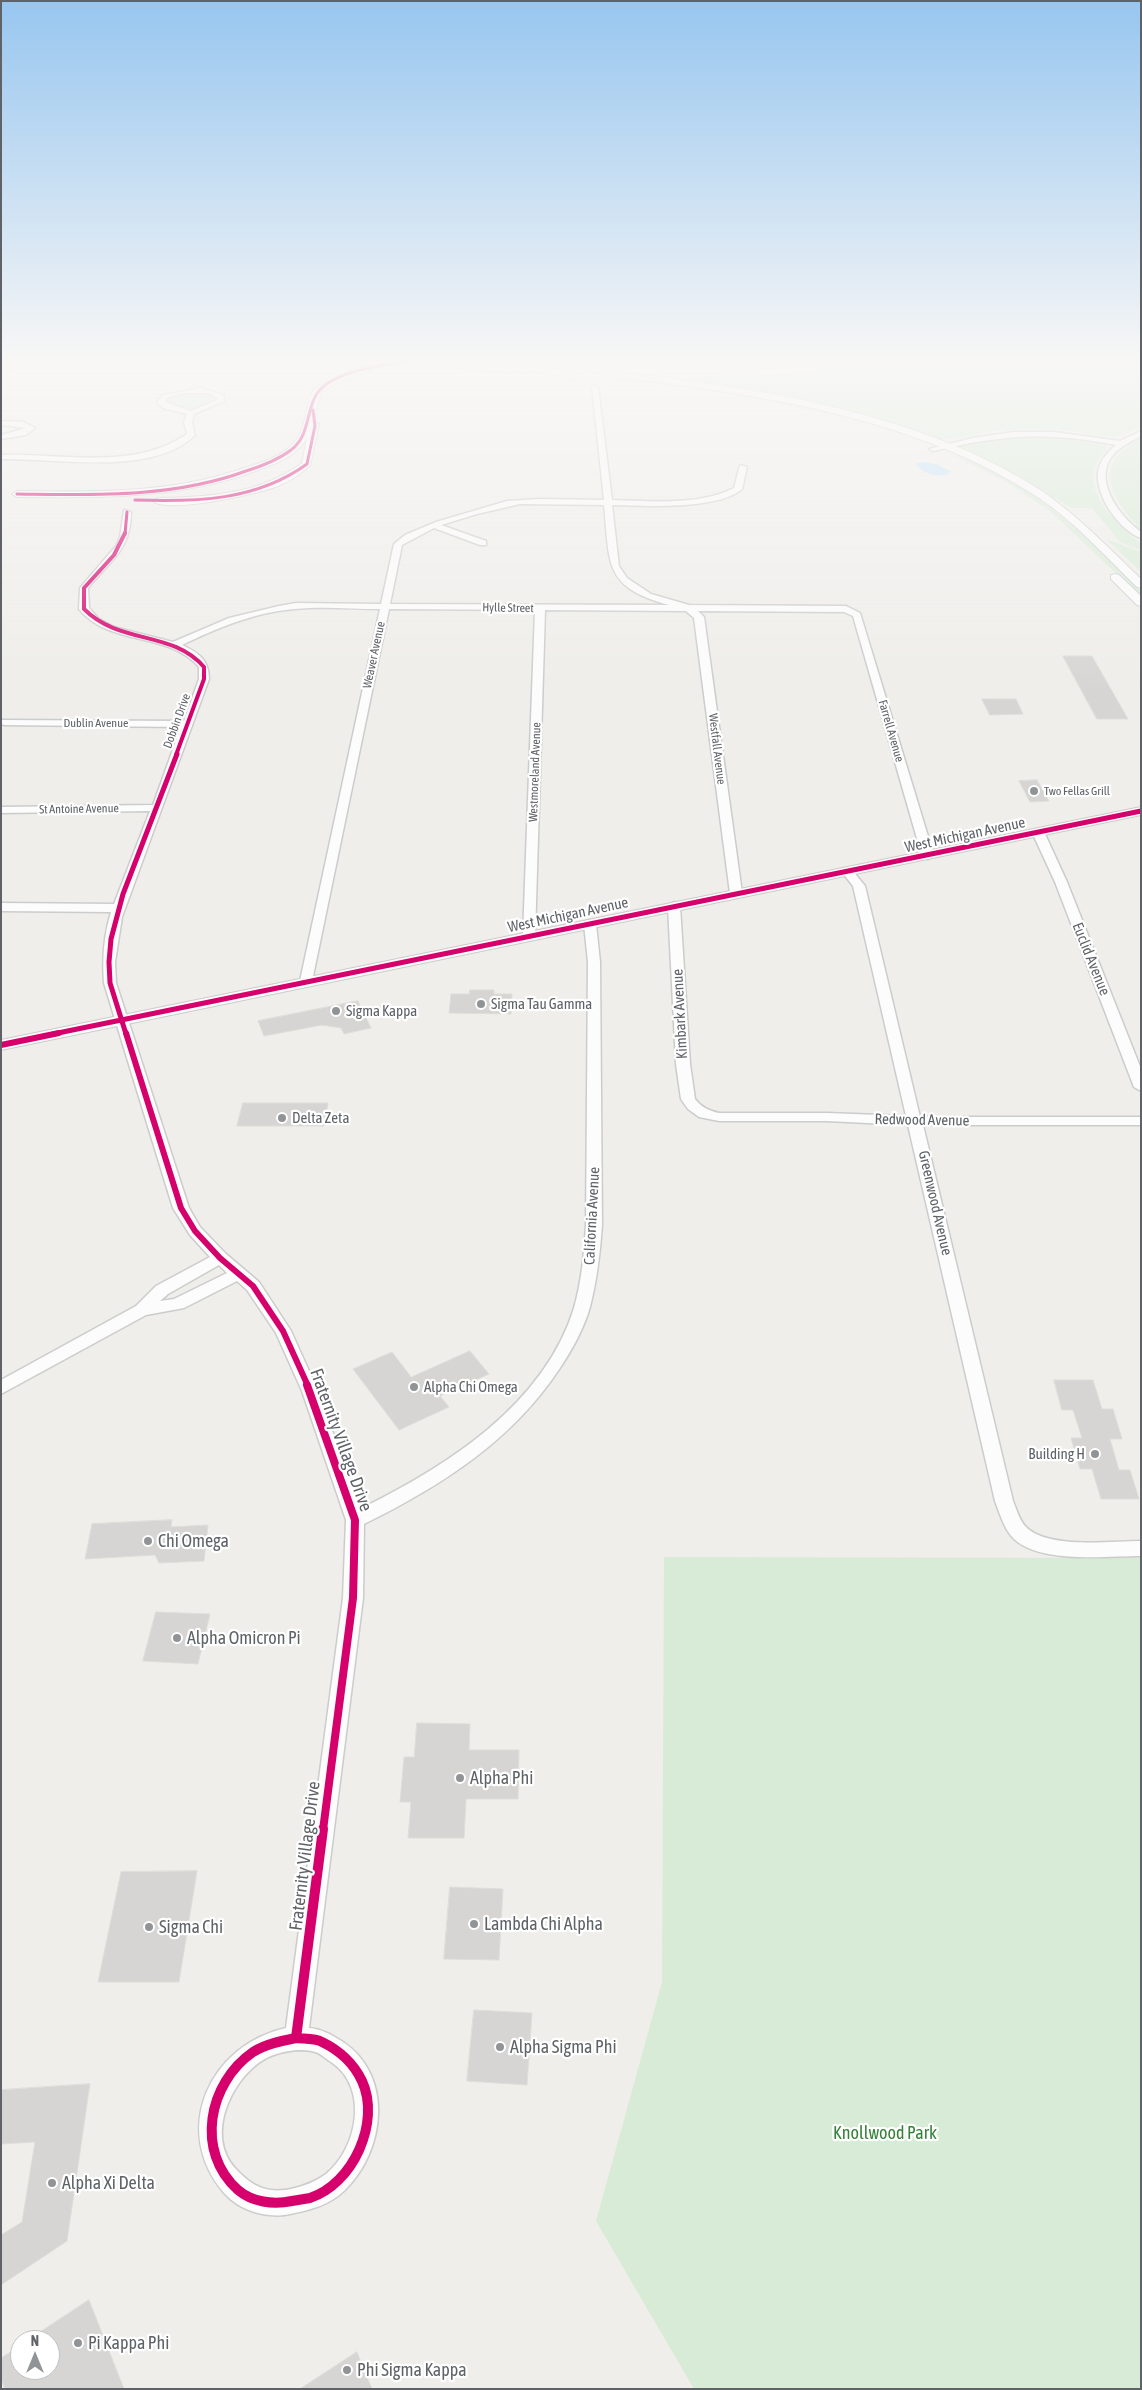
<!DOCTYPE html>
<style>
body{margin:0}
#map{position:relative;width:1142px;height:2390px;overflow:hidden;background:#efeeea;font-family:"Asap Condensed",sans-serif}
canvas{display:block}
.frame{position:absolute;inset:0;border:2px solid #5f6368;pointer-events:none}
.north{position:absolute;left:10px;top:2330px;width:50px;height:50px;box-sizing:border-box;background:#fff;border:1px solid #bfc1c3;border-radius:50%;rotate:0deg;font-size:14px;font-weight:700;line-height:20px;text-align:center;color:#5f6368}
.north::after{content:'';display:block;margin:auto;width:18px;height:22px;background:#919496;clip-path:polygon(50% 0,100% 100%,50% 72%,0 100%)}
</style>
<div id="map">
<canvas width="1142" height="2390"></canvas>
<div class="frame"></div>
<div class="north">N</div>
</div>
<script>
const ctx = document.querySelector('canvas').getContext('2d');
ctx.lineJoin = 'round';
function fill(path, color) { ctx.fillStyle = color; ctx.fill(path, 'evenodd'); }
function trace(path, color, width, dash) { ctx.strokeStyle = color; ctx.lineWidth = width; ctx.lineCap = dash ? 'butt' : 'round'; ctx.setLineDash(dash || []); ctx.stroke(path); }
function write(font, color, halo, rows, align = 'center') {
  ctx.font = font + ' "Asap Condensed",sans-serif'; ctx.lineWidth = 4.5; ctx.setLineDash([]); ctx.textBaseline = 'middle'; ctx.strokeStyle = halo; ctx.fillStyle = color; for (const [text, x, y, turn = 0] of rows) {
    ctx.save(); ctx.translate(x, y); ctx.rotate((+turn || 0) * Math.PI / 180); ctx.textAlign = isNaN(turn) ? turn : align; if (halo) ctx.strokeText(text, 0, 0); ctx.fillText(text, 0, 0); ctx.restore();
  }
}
const green = new Path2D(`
 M824 358 1141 359V370H1136L1141 378V428L1114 437 1061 430 1027 429 992 431 953 439H939L816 402 678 378 810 372 824 366Z
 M605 375C716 388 825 407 930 444 914 440 899 432 883 428 792 405 698 384 604 376Z
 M203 392 213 396 215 399C202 411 177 413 165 401 173 391 191 393 203 392Z
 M1030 437 1070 439 1107 446 1108 448C1101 456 1094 464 1093 475 1091 499 1122 531 1141 543V550L1120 542 1092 508H1071L1023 478 959 447 1001 439Z
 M1141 438V530C1123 511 1097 480 1118 454 1124 448 1133 443 1141 438Z
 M948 453C1030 480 1081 532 1141 591V597L1050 511 1005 481Z
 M1106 539 1141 552V572Z
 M664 1557 1141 1558V2389H694L596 2221 662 1982Z`);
const water = new Path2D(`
 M922 462 936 464 952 472C939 479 925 475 915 464Z`);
const building = new Path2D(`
 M1063 656H1092L1128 719H1097Z
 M982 699H1016L1023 714 990 715Z
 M1037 780 1049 801 1030 802 1019 781Z
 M470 990H494V994H512L511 1014 449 1013 451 994H469Z
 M358 1001 371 1028 344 1034 341 1028 322 1025 264 1036 258 1021Z
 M243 1103H328L324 1126H237Z
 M470 1351 489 1374 440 1396 449 1407 399 1430 353 1369 392 1352 411 1377Z
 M1054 1380H1093L1102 1409H1113L1122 1439H1110L1119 1470H1130L1139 1499H1101L1092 1469H1080L1071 1438H1082L1073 1410H1062Z
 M172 1520 171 1527 208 1525 204 1561 159 1563 155 1555 85 1559 92 1524Z
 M156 1612 210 1614 198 1664 143 1661Z
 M417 1723 470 1724 469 1750H519L518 1799H466L464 1838H408L411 1802H400L404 1757H414Z
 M197 1871 179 1982H98L121 1872Z
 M450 1887 503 1889 499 1960 444 1959Z
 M474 2010 532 2013 527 2085 467 2081Z
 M90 2084 67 2241 1 2285V2235L22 2222 35 2142 1 2144V2090Z
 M89 2300 124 2389H5L1 2379V2358L20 2346V2370H50V2340H28Z
 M357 2352 372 2389H300Z`);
const minor = new Path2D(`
 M1 365 9 369 1 375Z
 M595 385 598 387 612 500C651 501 699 506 734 488L740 465 747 467 742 489C719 510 644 506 612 505L619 566 627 578 651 594 689 605 846 606 860 613 934 856 928 859 922 856 853 616 844 612 698 611 704 617 742 893 736 897 730 893 694 618 686 611 545 610 535 936 533 939H525L523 936 535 610 389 609 312 981 306 985 301 984 300 981 380 609C352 609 323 606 295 609 255 612 217 628 182 645 199 653 209 660 209 679L122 917 115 962 116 983 189 1208 200 1227 226 1254 259 1282 291 1331 318 1391 360 1509C446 1467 544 1405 574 1308 582 1280 584 1253 586 1225L588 962 584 924 586 921 590 920 596 924 600 962 602 1225C600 1253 597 1280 590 1307 584 1328 572 1350 560 1368 512 1441 441 1486 364 1524L363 1598 309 2028C322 2029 332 2035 343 2042 394 2076 385 2151 345 2190 330 2205 310 2210 290 2214 268 2219 240 2211 225 2194 170 2131 209 2045 286 2028L343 1598 346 1520 302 1391 276 1333 247 1290 237 1281 184 1308 146 1315 1 1394V1380L136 1306 156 1286 210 1257 190 1235 173 1208 104 983C102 958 104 935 111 912L1 911V903L114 904 150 811 1 813V807L153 805 181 727 4 725 1 724V720L184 721 199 679V667C168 631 110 647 79 609L80 588 116 546 120 537 124 510 131 512C131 550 110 561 88 588L89 608 99 619 114 627 173 642 229 618 279 606 296 603 381 604 394 544 405 535 436 522 507 501 540 499 604 500 592 387ZM520 504 604 505C610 564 603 587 669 605L390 604 402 545 434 528 480 545H486V541L441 525 477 514ZM219 1265 227 1273 174 1299 160 1301 168 1294ZM296 2050C302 2050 309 2050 315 2052 320 2053 326 2059 331 2062 369 2087 358 2148 326 2174 315 2182 304 2186 291 2189 267 2194 251 2186 235 2168 206 2136 230 2083 260 2062 271 2054 283 2052 296 2050Z
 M201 388 223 395 224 401 194 414 192 422 195 435C153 477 56 458 1 459V455C62 453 134 471 187 434L184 422 187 414 163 408 157 402 163 395ZM186 393H208L217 397V400L191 411 165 402 168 397Z
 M1 421 23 422 35 428 26 435 1 439V435L26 428 1 425Z
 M1141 431V436C1130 442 1117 448 1110 459 1095 485 1121 517 1141 532V538C1118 530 1092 492 1099 467 1102 458 1109 451 1116 445 1044 431 1003 435 933 451L929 449 973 438 1014 432H1054L1120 441Z
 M1038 829 1044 832 1067 882 1141 1069V1091L1134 1087 1055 882 1032 832Z
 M848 868 852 870 865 886 920 1117H1141V1125H923L1013 1501C1017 1510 1019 1521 1027 1528 1050 1549 1111 1541 1141 1541V1556C1106 1556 1041 1564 1014 1539 1004 1529 1000 1514 995 1501L908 1125 827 1121H719L699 1117 688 1109 681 1099 676 1064 668 906 674 902 680 906 690 1064 695 1099C701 1107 709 1111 719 1113H827L906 1116 853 886 842 872Z`);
const tertiary = new Path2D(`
 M386 358H426L484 365 546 367 558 370C575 355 593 369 612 372 623 374 634 374 646 375 779 392 931 417 1045 493 1080 518 1110 549 1141 579V588L1137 587C1105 556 1074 521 1036 496 922 422 781 398 648 381 634 379 620 379 607 376 597 374 588 368 578 368 573 368 571 369 567 371L576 374V378L573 379 546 373 484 371 398 360 341 381 321 392 313 422 319 424 310 466C300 474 290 481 278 486 259 494 167 514 153 501L158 498C210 497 260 494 302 463L307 438C296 457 273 465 253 472 177 499 97 498 17 497L12 494 17 491C95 492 173 494 247 467 264 462 282 456 294 443 307 429 305 405 314 389L335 377Z
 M1115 574 1119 575 1141 596V606L1137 605 1111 579V575Z
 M1141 807V815L1 1050V1040Z`);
const cyclewayFar5 = new Path2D(`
 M17 494C94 495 173 498 246 471 262 466 278 460 291 450 308 437 306 418 314 399 325 371 386 364 413 361
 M135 500C196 502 256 501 307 464L315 426 313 410
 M125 534 127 512`);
const cyclewayFar4 = new Path2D(`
 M125 533 114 555 84 588V609C120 645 172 630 204 667V679L176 755`);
const cyclewayFar3 = new Path2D(`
 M53 1034 1141 811
 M126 1034 110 983 109 962 111 939 123 894 177 754`);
const cyclewayFar2 = new Path2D(`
 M126 1033 181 1208 195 1231 220 1258 253 1286 283 1331 308 1386
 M1 1045 59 1033`);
const cyclewayFar1 = new Path2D(`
 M307 1385 355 1520 353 1598 323 1830`);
const cycleway = new Path2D(`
 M296 2038C304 2039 315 2038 322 2042 339 2050 354 2064 362 2081 381 2122 353 2184 310 2198 304 2199 298 2200 292 2201 273 2205 252 2202 238 2190 195 2152 208 2083 253 2052 266 2044 281 2041 296 2038Z
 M296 2038 323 1829`);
const markers = [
 [1034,791,5,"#919496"],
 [481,1004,5,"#919496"],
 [336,1011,5,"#919496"],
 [282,1118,5,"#919496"],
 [414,1387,5,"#919496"],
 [1095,1454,5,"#919496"],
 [148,1541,5,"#919496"],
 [177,1638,5,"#919496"],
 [460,1778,5,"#919496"],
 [474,1924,5,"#919496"],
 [149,1927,5,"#919496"],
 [500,2047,5,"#919496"],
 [52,2183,5,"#919496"],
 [78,2343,5,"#919496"],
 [347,2370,5,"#919496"]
];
const farStreetnames = [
 ["Hylle Street",508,608,1],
 ["Weaver Avenue",374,655,-78],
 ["Dobbin Drive",177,721,-70],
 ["Dublin Avenue",96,723],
 ["Farrell Avenue",891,731,74],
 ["Westfall Avenue",717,749,83],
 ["Westmoreland Avenue",535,772,-88],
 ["St Antoine Avenue",79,809,-1]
];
const farPoinames = [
 ["Two Fellas Grill",1044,791]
];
const streetNames = [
 ["West Michigan Avenue",965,835,-12],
 ["West Michigan Avenue",568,915,-12],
 ["Euclid Avenue",1091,959,68],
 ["Kimbark Avenue",680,1014,-93],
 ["Redwood Avenue",922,1120,1],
 ["Greenwood Avenue",935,1203,77],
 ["California Avenue",592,1216,-87]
];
const poiNames = [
 ["Sigma Tau Gamma",491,1004],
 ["Sigma Kappa",346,1011],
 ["Delta Zeta",292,1118],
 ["Alpha Chi Omega",424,1387],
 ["Building H",1085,1454,"right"]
];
const nearStreetnames = [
 ["Fraternity Village Drive",341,1440,70],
 ["Fraternity Village Drive",305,1856,-83]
];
const nearPoinames = [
 ["Chi Omega",158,1541],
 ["Alpha Omicron Pi",187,1638],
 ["Alpha Phi",470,1778],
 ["Lambda Chi Alpha",484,1924],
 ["Sigma Chi",159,1927],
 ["Alpha Sigma Phi",510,2047],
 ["Alpha Xi Delta",62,2183],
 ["Pi Kappa Phi",88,2343],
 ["Phi Sigma Kappa",357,2370]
];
const nearParknames = [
 ["Knollwood Park",885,2133]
];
fill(green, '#d8ebd6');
fill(water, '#bfe0f9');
fill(building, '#d6d5d3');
trace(building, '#deddd9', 1);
trace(minor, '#cbcccc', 3);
trace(tertiary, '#cbcccc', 2);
fill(minor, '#fdfcfc');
fill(tertiary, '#fdfcfc');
trace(cyclewayFar5, '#d6006c', 3);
trace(cyclewayFar4, '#d6006c', 4);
trace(cyclewayFar3, '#d6006c', 5);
trace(cyclewayFar2, '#d6006c', 6);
trace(cyclewayFar1, '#d6006c', 8);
trace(cycleway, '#d6006c', 10);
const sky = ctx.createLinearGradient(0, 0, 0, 693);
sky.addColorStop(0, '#97c6ef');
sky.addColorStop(0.52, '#f8f7f6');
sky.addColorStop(1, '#f8f7f600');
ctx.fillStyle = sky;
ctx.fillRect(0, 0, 1142, 693);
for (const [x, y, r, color] of markers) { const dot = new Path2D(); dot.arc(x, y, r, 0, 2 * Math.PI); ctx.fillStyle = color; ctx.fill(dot); trace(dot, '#fff', 2); }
write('12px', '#5f6368', '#fff', farStreetnames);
write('12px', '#5f6368', '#fff', farPoinames, 'left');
write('15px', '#5f6368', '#fff', streetNames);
write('15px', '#5f6368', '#fff', poiNames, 'left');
write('18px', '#5f6368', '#fff', nearStreetnames);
write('18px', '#5f6368', '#fff', nearPoinames, 'left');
write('18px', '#348238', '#fff', nearParknames);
</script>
